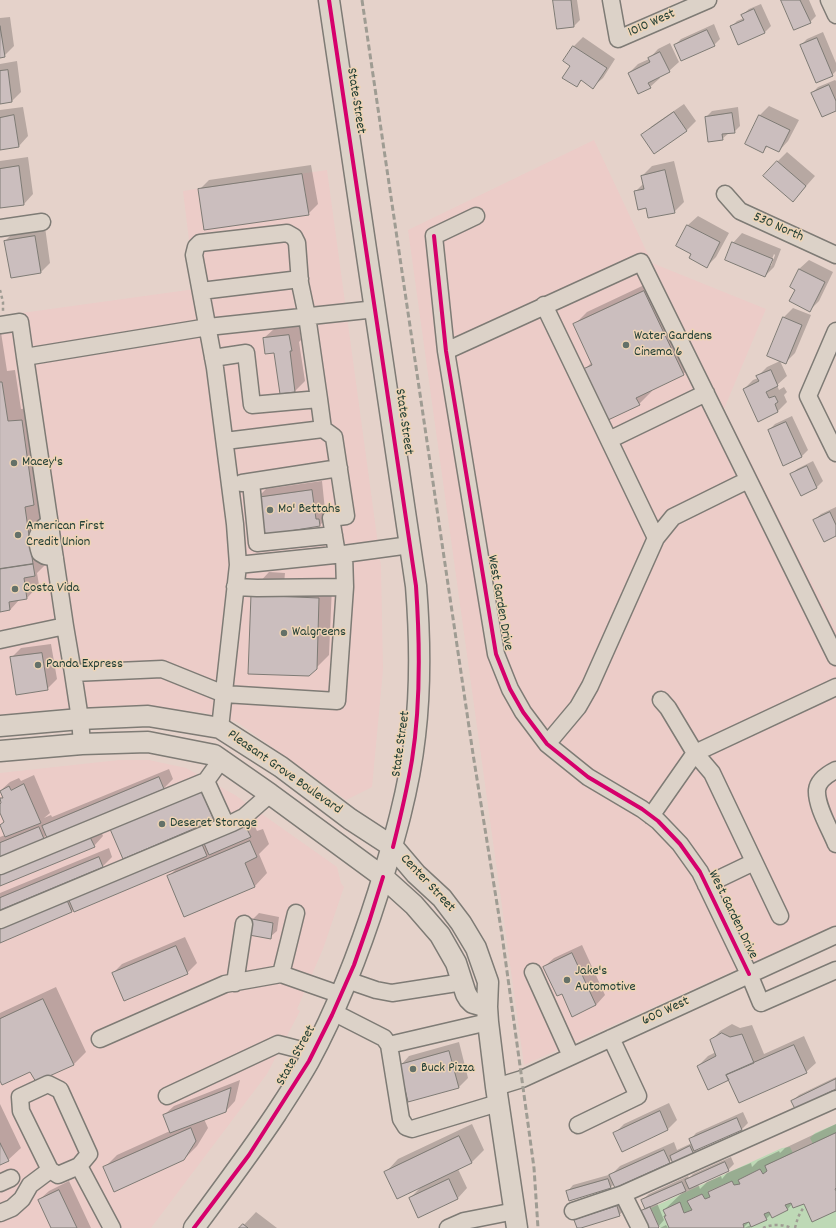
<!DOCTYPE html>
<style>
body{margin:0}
canvas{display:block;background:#e5d2ca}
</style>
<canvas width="836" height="1228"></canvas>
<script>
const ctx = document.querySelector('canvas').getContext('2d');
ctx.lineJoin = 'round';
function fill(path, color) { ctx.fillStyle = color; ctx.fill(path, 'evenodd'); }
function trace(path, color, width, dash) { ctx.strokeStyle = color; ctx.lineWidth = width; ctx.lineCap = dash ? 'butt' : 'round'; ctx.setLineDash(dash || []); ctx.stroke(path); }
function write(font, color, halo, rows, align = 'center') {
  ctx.font = font + ' Dekko,sans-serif'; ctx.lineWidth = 3; ctx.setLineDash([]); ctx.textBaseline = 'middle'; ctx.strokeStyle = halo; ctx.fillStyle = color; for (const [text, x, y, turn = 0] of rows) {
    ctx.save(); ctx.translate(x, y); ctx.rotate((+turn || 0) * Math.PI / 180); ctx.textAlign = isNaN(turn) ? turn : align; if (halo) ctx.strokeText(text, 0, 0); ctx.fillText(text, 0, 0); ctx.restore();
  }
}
const built = new Path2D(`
 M594 140 652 263 766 309 724 409 836 630V925L524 1065 408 230Z
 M327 170 381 566 383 670 372 787 346 800 237 722 205 713 149 706 98 709H56L0 716V316L195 289 183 191Z
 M119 760H149L186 768 235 795 337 867 341 883 344 887 323 949 297 1009 300 1011 267 1074 151 1228H0V773Z`);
const green = new Path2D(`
 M836 1124V1133L813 1144 810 1138 815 1133Z
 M790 1147 793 1153 765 1166 767 1171 763 1174 760 1169 738 1180 740 1184 735 1187 732 1181 708 1191 710 1197 705 1199 702 1194 688 1200 692 1210 684 1213 680 1203 663 1210 666 1216 664 1217 669 1228H660L651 1208 782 1148Z
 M791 1203 793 1208 804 1204 812 1220 836 1210V1228H744L743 1224 749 1222 751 1227 766 1220 764 1214 769 1212 772 1218 787 1210 785 1205Z`);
const shadow = new Path2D(`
 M554 0H577L580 20 574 26Z
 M782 0H809L816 16 810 22Z
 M761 4 771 26 765 32 731 27 737 21 744 18 742 15 749 9Z
 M10 17 14 46 4 56 0 57V18Z
 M714 24 720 39 714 45H675L681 39Z
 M823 32 836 63V71L832 75 801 45 807 39Z
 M583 37 615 59 603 78 593 87 582 80 576 86 571 66 574 46Z
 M670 43 679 62 669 71 659 76 660 78 650 87 629 73 638 64 649 59 658 49Z
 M17 61 21 92 12 101 0 103V64Z
 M835 80 836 81V110L812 93 818 87Z
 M684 104 696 121 687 130 643 136 652 126Z
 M769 106 799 120 788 141 779 151 768 146 763 151 746 143 760 115Z
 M23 107 28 136 19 146 0 149V110Z
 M738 107 740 126 734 132 729 133 722 139 706 117 712 111Z
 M787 152 815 176 793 201 777 162Z
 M28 157 33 194 24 204 0 207V161Z
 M674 161 684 202 674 212 647 207 635 192 644 183 642 176 652 166Z
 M311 165 318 204 308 214 199 190 209 180Z
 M698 216 729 233 716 257 707 266 693 254 677 245 688 225Z
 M45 227 50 263 41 272 11 277 5 241 15 231Z
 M742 233 781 249 774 267 765 276 733 243ZM774 254 775 255 771 266H769Z
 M809 260 833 272 819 301 809 311 797 289 799 269Z
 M657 279 696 362 683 374 651 390 652 391 639 404 585 369 592 362 574 325 587 312Z
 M793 308 811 315 795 353 786 362 784 317Z
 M0 326 7 371 15 370 21 409 34 407 38 500 47 563 37 573 39 585 27 598 20 599 10 610 0 611Z
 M299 326 301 340 299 342 305 381 295 391 280 392 275 352 264 338 274 329Z
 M780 361 787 376 777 385 779 390 784 387 787 392 784 395 787 402 778 411 759 421 744 389 753 380 758 378 757 377 767 367Z
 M792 416 808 450 801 457 769 430 775 424Z
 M813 461 823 481 817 487 791 475 797 469Z
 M322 481 325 510H328L329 516 320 525 261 534 256 499 266 489Z
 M836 507V535L814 520 821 514Z
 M269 572 285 573 284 584 332 586 329 655 316 668 257 585Z
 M51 644 57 679 47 689 11 658 21 648Z
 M169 769 173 779 164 788 48 837 47 835 43 838 0 856V837L5 835 1 825 5 821 0 810 2 802 1 799 3 796 0 791 10 782 19 778 21 781 34 775 50 813 44 818 51 815 52 817Z
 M214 778 226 807 213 819 124 857Z
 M251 818 257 831 263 829 269 844 259 854 267 873 255 886 185 916 168 877 177 868 74 909 71 912 0 941V919Z
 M100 828 103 836 94 846 0 885V869Z
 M109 848 112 857 103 866 0 909V893Z
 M259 913 279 917 277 931 270 937 253 919Z
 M185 937 197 963 187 973H113L122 964Z
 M582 945 605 995 596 1005 544 967 554 958Z
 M56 987 86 1052 74 1064 31 1071 0 1079V1013Z
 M732 1024 740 1028 752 1025 764 1054 804 1036 816 1063 806 1072 729 1079 698 1066 708 1056 716 1052 711 1041 720 1031Z
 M459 1042 468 1078 459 1087 409 1100 400 1066 409 1056Z
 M836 1077V1088L792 1101 799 1095Z
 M240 1080 235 1101 226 1111 204 1119 208 1128 197 1146 184 1159 104 1168 117 1155 170 1131 164 1115 174 1106Z
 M669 1103 677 1120 668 1129 614 1134 624 1124Z
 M0 1104 21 1148 8 1160 0 1164Z
 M743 1112 748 1123 742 1129 699 1148 693 1154 672 1159 669 1162 614 1184 611 1187 567 1192 573 1185 612 1174 620 1166 674 1142 677 1150 692 1143 690 1140 696 1133Z
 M472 1124 484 1150 472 1162 458 1169 467 1188 458 1198 419 1216 410 1198 421 1187 386 1172 398 1159Z
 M836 1124V1209L804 1202 792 1204 787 1210 771 1214 766 1219 750 1227 751 1228H744L751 1225 750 1221 743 1228H669L665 1217 667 1215 664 1210 683 1192 657 1203 664 1220 658 1227 655 1228H649L642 1212 646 1208 642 1200 649 1194 688 1176 689 1178 693 1174 731 1157 734 1164 728 1170 698 1184 700 1189 707 1182 721 1176 722 1179 727 1173 751 1163 752 1167 758 1161 779 1151 780 1153 785 1148Z
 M69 1181 91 1228H52L39 1200 49 1191Z
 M623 1201 626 1209 619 1215 576 1220 582 1214Z
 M256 1212 277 1228H241Z
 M666 1225 668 1228H660Z`);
const building = new Path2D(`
 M553 0H571L574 27 557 29Z
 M781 0H800L811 23 794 30Z
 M754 9 765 33 738 45 730 26 744 20 741 15Z
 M0 26 5 57 0 58Z
 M707 30 715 46 681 61 674 45Z
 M817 38 833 76 816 83 800 45Z
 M573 46 607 68 593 89 581 80 577 87 562 78 570 66 563 61Z
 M660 52 670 72 648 83 651 88 638 94 628 73 650 62 648 58Z
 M8 70 12 102 0 104V71Z
 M829 85 836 101V111L822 117 811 93Z
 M674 112 687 131 654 154 641 135Z
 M732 113 735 133 722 134 723 140 708 142 705 117Z
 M14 115 19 147 0 150V118Z
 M759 115 790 130 779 152 766 146 763 153 745 144Z
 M777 161 806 186 793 202 763 176Z
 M19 166 24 205 0 208V169Z
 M665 170 675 213 648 218 646 208 638 210 634 191 644 189 641 176Z
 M302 174 309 215 204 230 198 189Z
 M687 225 720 242 707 268 689 258 691 254 676 246Z
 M35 236 41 273 11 278 4 241Z
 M732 242 773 259 765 277 725 260Z
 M799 269 825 282 810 312 789 301 795 290 790 287Z
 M644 291 684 375 636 398 640 405 608 420 583 369 592 365 573 324Z
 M783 317 802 325 786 364 767 356Z
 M289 335 292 351H290L295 392 280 394 274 353 265 354 263 338Z
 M771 370 778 386 766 392 769 398 775 396 778 402 775 404 778 412 758 422 743 389 759 381 756 376Z
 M0 382H2L8 421 22 420 34 505 25 507 33 564 0 569Z
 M786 422 802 457 783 466 768 430Z
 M807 466 817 488 801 496 790 474Z
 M312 490 316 519H319L320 526 260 536 255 498Z
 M830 512 836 525V536L824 542 813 520Z
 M33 564 35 576 24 578 27 599 9 602 10 610 0 612V569Z
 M272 585V596L319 598 317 669 309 676 248 674 251 595Z
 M42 653 48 690 16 695 10 657Z
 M159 777 164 789 47 838 42 826Z
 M24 784 41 823 5 837 0 825 4 822 0 813V804L1 803 0 798H3L0 791 9 786 11 790Z
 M201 790 214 820 123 859 110 829Z
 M244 823 251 837 209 855 203 841Z
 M39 827 44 839 0 858V843Z
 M90 837 95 847 0 886V874Z
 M250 841 257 857 245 863 255 887 184 917 167 876Z
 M201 842 207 856 74 912 68 898Z
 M99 857 103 867 0 910V898Z
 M66 898 72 912 0 943V926Z
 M252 919 273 923 271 939 249 935Z
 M176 946 188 974 124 1001 112 973Z
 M572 953 596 1005 572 1017 562 994 557 996 543 967Z
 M43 999 74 1065 36 1082 30 1072 2 1085 0 1081V1019Z
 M722 1033 730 1037 742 1034 754 1063 726 1075 729 1080 708 1090 697 1066 716 1056 710 1040Z
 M794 1045 807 1073 739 1103 726 1075Z
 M449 1051 459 1088 408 1102 399 1065Z
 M836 1079V1089L795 1109 791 1101Z
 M231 1088 226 1112 170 1133 163 1115Z
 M660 1111 668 1130 622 1152 613 1133Z
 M737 1118 742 1130 694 1151 689 1139Z
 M191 1128 196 1141 184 1160 114 1192 103 1167Z
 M836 1133V1188L835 1189 836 1191V1211L812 1222 804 1204 793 1208 791 1203 785 1205 788 1210 772 1218 769 1212 764 1214 767 1220 751 1227 749 1222 743 1224 744 1228H669L664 1216H666L663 1210 680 1202 684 1213 692 1210 687 1201 702 1194 705 1199 710 1197 708 1192 732 1181 734 1185 740 1184 738 1180 760 1169 763 1174 767 1171 765 1166Z
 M459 1136 472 1163 397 1199 384 1172Z
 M0 1143 9 1161 0 1165Z
 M690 1146 694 1155 673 1164 670 1156Z
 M664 1150 670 1163 615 1188 609 1175Z
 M725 1162 729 1171 689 1189 685 1180Z
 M449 1179 458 1199 418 1218 409 1198Z
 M608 1179 611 1188 569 1201 566 1191Z
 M682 1182 686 1191 645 1209 641 1200Z
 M59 1190 77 1228H51L38 1200Z
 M617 1206 620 1216 581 1228H577L574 1220Z
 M650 1207 659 1227 658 1228H648L641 1211Z
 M243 1224 248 1228H239Z`);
const path = new Path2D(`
 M0 290 3 302V311
 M763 1228C771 1224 783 1224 791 1228
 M795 1228C797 1220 799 1213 805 1206`);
const minor = new Path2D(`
 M611 0 618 39 708 0
 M829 0 836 15
 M725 194 740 211 836 255
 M476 216 434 236 446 351 496 654 510 689 523 712 547 744 588 777 642 809 658 821 680 844 700 872 749 974 761 1003 836 970
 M0 228 42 222
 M201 291 300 279
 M544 305 656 538 590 686 578 707 547 744
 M0 325 20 322 25 357
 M836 331 808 396 836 453
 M446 351 641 262 836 657
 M213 358 246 353 252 405 319 399 307 316 300 283 297 243 294 237 287 233 200 243 196 247 194 255C201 293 208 331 215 368L235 524 238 565 344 554 410 545
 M323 429 334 437 346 516 331 518 337 554
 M609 440 706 393
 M225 441 323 429 319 399
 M251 482 257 543 334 535
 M242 483 339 468
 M49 523C36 532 35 538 40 553L45 556 55 558
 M656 538 673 517 748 480
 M344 554 345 587 337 701 224 694 162 669 73 673 65 626 25 357 208 327 376 309
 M235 587 257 588 345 587
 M0 640 65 626
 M73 673 80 719 82 744
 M661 700 668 708 695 753 712 773 780 916
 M220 728 238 565
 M836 770C828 774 818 780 817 790 816 806 830 829 836 844
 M206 781 226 825
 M651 816 695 753 836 687
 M0 866 206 781 221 760
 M706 885 754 862
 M296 913 281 974 341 995
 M0 920 232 823 244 817 270 794
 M533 972 571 1056
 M347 980 376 990 392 993 463 982
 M235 983 244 924
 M333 1012 384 1038 389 1045 401 1119 406 1127 412 1129 498 1103
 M100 1039 225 984 281 974
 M389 1045 488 1022
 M48 1084 60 1090 89 1154 79 1166 58 1175 50 1170 21 1111 20 1097Z
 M496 1087 522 1079 836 935
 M167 1096 278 1044 313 1053
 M578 1125 638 1096 611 1038
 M79 1166 112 1228
 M0 1183 11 1178
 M573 1211 623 1194
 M0 1213 12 1208 22 1199 30 1185 50 1170
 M448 1228 464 1221 515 1211
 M640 1228 623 1194 836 1099`);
const major = new Path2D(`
 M0 726 80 719 148 716 220 728 281 767 350 819 393 847 416 874 442 898 461 923 476 948 488 982 487 1007 488 1022 496 1087 517 1228
 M0 751 82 744 148 742 214 755 270 794 383 877 414 905 440 935 456 963 466 994 469 999 473 1003 487 1007
 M194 1228C222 1190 250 1153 276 1114 287 1097 299 1079 309 1061 338 1007 360 950 378 893 394 841 409 790 415 736 421 686 420 636 416 586L329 0`);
const rail = new Path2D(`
 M362 0 473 754 502 935 529 1131 534 1168 538 1228`);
const cycleway = new Path2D(`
 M329 0 416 586C420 644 421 703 412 760 407 790 400 819 393 847
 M434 236 446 351 496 654 510 689 523 712 547 744 588 777 642 809 658 821 680 844 700 872 749 974
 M194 1228 249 1155 309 1061 332 1015 354 965 369 922 383 877`);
const markers = [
 [626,345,4,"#647168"],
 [14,463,4,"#647168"],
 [270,510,4,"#647168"],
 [18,535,4,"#647168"],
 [15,589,4,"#647168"],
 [284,633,4,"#647168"],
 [38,665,4,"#647168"],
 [162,824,4,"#647168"],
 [567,980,4,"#647168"],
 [413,1069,4,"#647168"]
];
const streetNames = [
 ["1010 West",652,24,-24],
 ["State Street",355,101,81],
 ["530 North",778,228,24],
 ["State Street",403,422,82],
 ["West Garden Drive",499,603,80],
 ["State Street",402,744,-82],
 ["Pleasant Grove Boulevard",284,773,35],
 ["Center Street",427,884,47],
 ["West Garden Drive",732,915,64],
 ["600 West",666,1012,-25],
 ["State Street",297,1056,-61]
];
const poiNames = [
 ["Water Gardens",634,337],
 ["Cinema 6",634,353],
 ["Macey's",22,463],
 ["Mo' Bettahs",278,510],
 ["American First",26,527],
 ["Credit Union",26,543],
 ["Costa Vida",23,589],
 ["Walgreens",292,633],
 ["Panda Express",46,665],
 ["Deseret Storage",170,824],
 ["Jake's",575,972],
 ["Automotive",575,988],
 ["Buck Pizza",421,1069]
];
fill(built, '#ecccc8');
fill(green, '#bed9b6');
fill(shadow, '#0003');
fill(building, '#cbbebe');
trace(building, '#7e7b75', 1);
trace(minor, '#7e7b75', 19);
trace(major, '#7e7b75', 23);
trace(path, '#9f9c93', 2.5, [3, 3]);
trace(minor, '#dcd2c8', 16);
trace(major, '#dcd2c8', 20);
trace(rail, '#9f9c93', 3, [6, 3]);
trace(cycleway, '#d6006c', 4);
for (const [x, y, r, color] of markers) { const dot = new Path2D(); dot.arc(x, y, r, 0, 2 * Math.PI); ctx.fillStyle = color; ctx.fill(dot); trace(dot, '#eed4b5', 1.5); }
write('14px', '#1f3d34', '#eed4b5', streetNames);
write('14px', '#1f3d34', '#eed4b5', poiNames, 'left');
</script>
